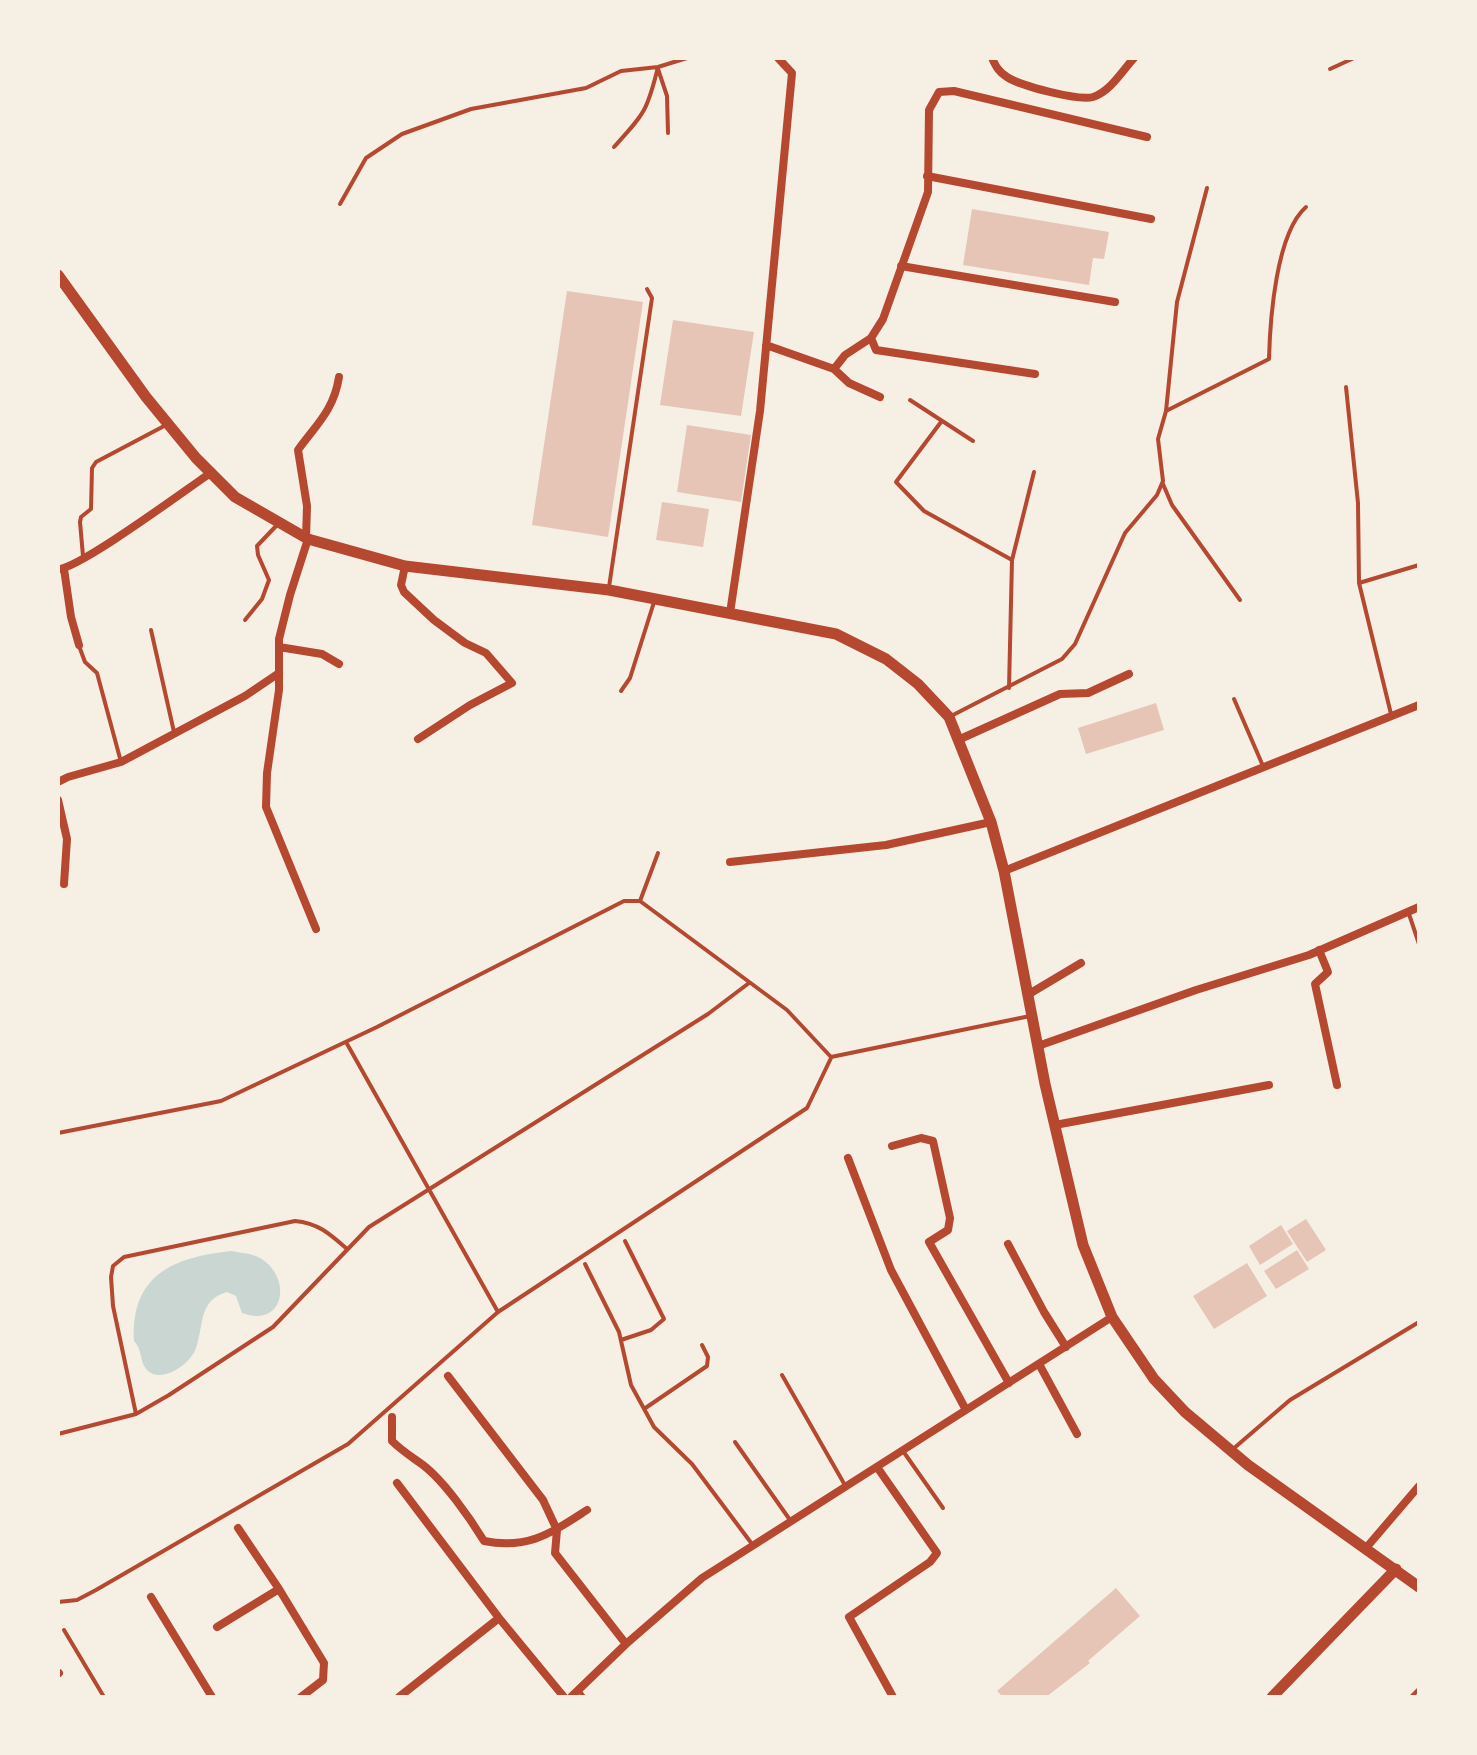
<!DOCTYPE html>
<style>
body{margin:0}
#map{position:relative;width:1477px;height:1755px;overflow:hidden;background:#f6efe4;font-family:"Fira Sans",sans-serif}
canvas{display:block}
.frame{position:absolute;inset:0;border:60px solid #f6efe4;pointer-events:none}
</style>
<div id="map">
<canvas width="1477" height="1755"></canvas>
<div class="frame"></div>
</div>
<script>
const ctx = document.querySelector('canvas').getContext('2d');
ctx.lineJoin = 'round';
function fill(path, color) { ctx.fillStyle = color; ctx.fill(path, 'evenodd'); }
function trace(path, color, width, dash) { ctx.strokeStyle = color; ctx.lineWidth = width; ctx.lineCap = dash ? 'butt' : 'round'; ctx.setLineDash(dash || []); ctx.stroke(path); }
const water = new Path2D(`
 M232 1251C240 1253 250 1253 258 1257 293 1275 286 1329 242 1313L236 1296 227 1292C198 1300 204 1325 196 1348 191 1363 166 1381 151 1373 138 1365 144 1351 134 1341 131 1274 174 1257 232 1251Z`);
const building = new Path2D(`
 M972 209 1109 232 1104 259 1093 258 1089 285 963 265Z
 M567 291 643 302 608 537 532 525Z
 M673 320 754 332 741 416 660 405Z
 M687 425 751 435 741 502 677 492Z
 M662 502 709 509 703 547 656 540Z
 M1156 703 1164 730 1086 754 1078 728Z
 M1306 1219 1326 1250 1307 1262 1287 1231Z
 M1281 1225 1293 1244 1260 1265 1249 1246Z
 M1297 1250 1309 1269 1276 1289 1264 1271Z
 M1247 1263 1267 1296 1214 1329 1193 1296Z
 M1116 1588 1140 1616 1088 1661 1090 1663 1046 1697H1003L997 1691Z`);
const service = new Path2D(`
 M658 69 667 96 668 133
 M1330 69 1354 58
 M614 147C644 114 647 112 658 67
 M340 204 366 158 402 134 471 109 586 88 621 71 658 67 687 58
 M1346 387 1358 503 1359 583
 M910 400 973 441
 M1166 411 1177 302 1207 188
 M941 422 896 482 924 511 1012 560 1009 688
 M1163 484 1172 505 1240 600
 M83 556 80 522 81 517 91 509 92 468 96 462 166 425
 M1012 560 1034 472
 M609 587 652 298 647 289
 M245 620 262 599 269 580 258 555 257 546 277 525
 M151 630 174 732
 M79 646 85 662 97 673 121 762
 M621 691 630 678 655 599
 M1234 699 1263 766
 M1391 714 1359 583 1419 565
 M951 716 1062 659 1075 644 1125 533 1157 495 1163 481 1158 439 1166 411 1269 359C1270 320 1276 233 1306 207
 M640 901 658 853
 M1409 914 1419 944
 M58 1133 221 1101 377 1027 624 901H640L787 1010 831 1057 1030 1016
 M585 1264 619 1332 631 1385 654 1427 692 1464 752 1544
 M498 1312 807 1108 831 1058
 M621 1340 651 1330 664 1319 625 1241
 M782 1375 846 1487
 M644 1409 707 1366 708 1357 702 1345
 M136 1414 113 1306 111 1277 113 1266 124 1257 295 1221C318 1223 330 1234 347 1249
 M58 1434 136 1414 169 1395 273 1327 369 1227 708 1014 749 983
 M735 1442 790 1520
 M1233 1449 1290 1400 1419 1322
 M903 1451 943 1508
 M58 1602 77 1600 96 1590 348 1444 498 1312 346 1042
 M64 1630 104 1697
 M579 1690 584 1697
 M1411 1697 1419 1689`);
const minor = new Path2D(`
 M992 58C996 67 999 72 1007 77 1021 86 1078 101 1093 97 1110 92 1123 70 1134 58
 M927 176 1151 219
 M901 266 1115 302
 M871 338 876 350 1035 374
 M766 345 834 369 849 383 880 397
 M834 369 845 355 871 338 883 319 928 192 929 110 939 92 954 91 1147 137
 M306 538 307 506 298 450C316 425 334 410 339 377
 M308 539 290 595 279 639V690L267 773 266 807 316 929
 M405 566 401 585 404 592 434 620 465 643 486 653 512 683 470 705 418 739
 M58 569C79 569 188 488 212 472
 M64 569 71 617 79 645
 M730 613 760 411 792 73 778 58
 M279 647 322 654 339 664
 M958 740 1060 694 1088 693 1129 674
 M58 782 68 777 121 762 245 696 279 673
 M58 800 67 839 64 884
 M730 862 886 845 991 822
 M1004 871 1419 705
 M1319 950 1328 972 1315 984 1337 1085
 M1029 994 1081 963
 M1038 1046 1196 990 1309 955 1419 907
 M1055 1125 1269 1085
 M892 1146 921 1138 933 1141 950 1218 948 1230 929 1242 1009 1383
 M848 1158 891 1270 966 1410
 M1008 1244 1044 1312 1066 1347
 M1039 1364 1077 1434
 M448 1376 543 1500 557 1530 555 1553 626 1644
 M392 1417V1441C402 1451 412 1457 423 1465 444 1481 470 1518 484 1541 528 1550 551 1533 587 1510
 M877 1467 937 1553 930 1562 849 1617 893 1697
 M397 1483 499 1618 564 1697
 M238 1528 279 1589 324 1663 323 1680 301 1697
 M1366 1548 1419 1486
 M151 1597 212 1697
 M217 1627 279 1589
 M58 1674 59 1673
 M399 1697 499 1618
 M571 1697 626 1644 702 1578 1112 1317`);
const secondary = new Path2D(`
 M58 275 146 397 196 458 235 497 308 539 405 566 609 590 836 634 886 659 918 684 949 717 991 822 1004 871 1045 1084 1083 1245 1112 1317 1154 1379 1185 1412 1248 1465 1419 1587
 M1272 1697 1396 1569`);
fill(water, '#c9d6d2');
fill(building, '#e6c5b7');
trace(service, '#b5482f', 4);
trace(minor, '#b5482f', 8);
trace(secondary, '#b5482f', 11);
</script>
